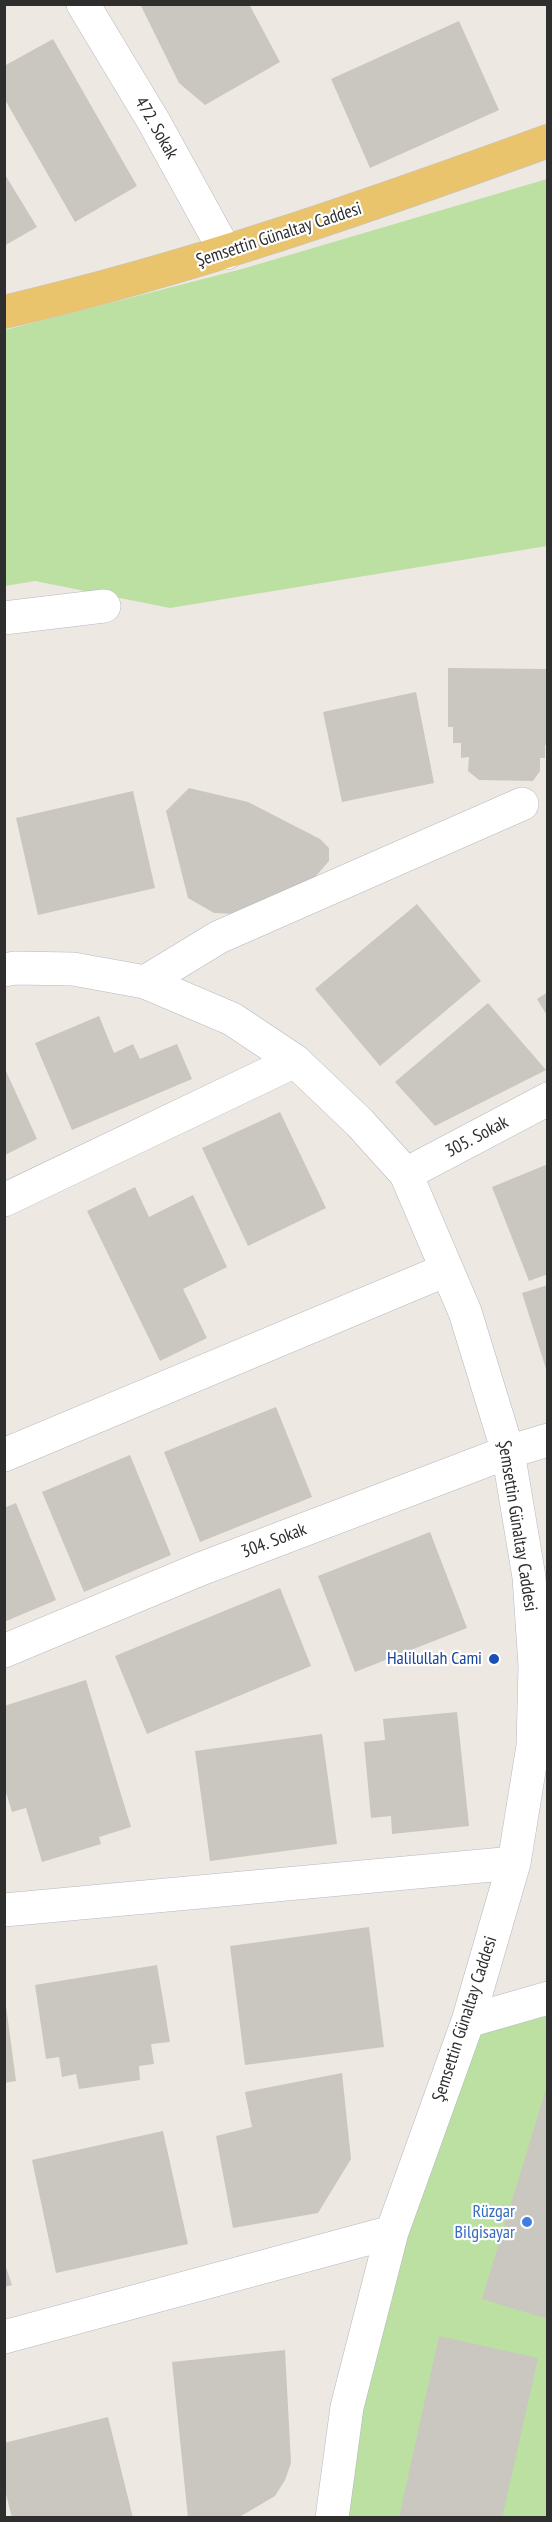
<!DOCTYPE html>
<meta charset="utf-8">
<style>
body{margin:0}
#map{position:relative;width:552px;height:2522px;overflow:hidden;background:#eee8e2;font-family:"PT Sans Narrow",sans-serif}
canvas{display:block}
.frame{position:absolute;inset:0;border:6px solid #2e2e2e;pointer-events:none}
</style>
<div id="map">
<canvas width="552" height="2522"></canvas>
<div class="frame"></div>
</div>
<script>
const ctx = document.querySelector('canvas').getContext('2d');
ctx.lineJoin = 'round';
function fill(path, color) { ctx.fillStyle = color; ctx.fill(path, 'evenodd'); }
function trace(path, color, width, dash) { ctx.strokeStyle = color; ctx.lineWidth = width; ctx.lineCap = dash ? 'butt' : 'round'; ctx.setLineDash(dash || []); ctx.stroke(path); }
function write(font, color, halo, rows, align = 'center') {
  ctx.font = font + ' "PT Sans Narrow",sans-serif'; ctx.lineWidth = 4.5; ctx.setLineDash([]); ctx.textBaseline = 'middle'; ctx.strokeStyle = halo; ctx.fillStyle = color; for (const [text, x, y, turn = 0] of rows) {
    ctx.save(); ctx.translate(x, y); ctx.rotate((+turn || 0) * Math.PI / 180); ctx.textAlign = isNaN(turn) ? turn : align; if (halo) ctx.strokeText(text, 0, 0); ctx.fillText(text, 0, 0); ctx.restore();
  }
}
const green = new Path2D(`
 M547 179V546L170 608 35 581 5 586V330L242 269Z
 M547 1998V2517L332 2518 333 2502 468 2021Z`);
const building = new Path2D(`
 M140 4H249L280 62 205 105 179 83Z
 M459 21 499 110 370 168 331 79Z
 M53 39 137 186 75 222 4 98V66Z
 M4 173 37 227 4 246Z
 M448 668 548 669V745H545V758H540V771L533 781 479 780 468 771 469 757 461 758V743H453V727H448Z
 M416 692 434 783 342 802 323 712Z
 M189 788 248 802 320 839 329 848V861L315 877 235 914 214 913 188 898 166 811Z
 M133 791 155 888 38 915 16 818Z
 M417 904 481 981 380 1066 315 989Z
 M548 992V1017L537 999Z
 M488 1003 546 1070 435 1126 395 1082Z
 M99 1016 114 1053 133 1044 140 1059 177 1044 192 1079 72 1130 35 1043Z
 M5 1069 37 1139 5 1155Z
 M280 1112 326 1208 248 1246 202 1148Z
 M548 1164V1274L529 1281 492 1187Z
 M135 1187 149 1217 193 1195 227 1267 183 1289 207 1338 160 1361 87 1211Z
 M548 1285V1372H547L522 1293Z
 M276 1407 312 1497 200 1542 164 1452Z
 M130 1455 171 1555 84 1592 42 1492Z
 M16 1503 56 1600 4 1622V1508Z
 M430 1532 467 1628 355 1672 318 1576Z
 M280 1588 311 1666 147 1734 115 1656Z
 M86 1680 131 1827 99 1837 101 1844 42 1862 26 1808 12 1812 4 1786V1706Z
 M457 1712 469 1826 392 1834 391 1816 371 1818 364 1742 385 1740 383 1719Z
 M322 1734 337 1844 210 1861 195 1751Z
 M369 1927 384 2047 245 2065 230 1946Z
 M157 1965 170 2042 151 2044 154 2064 139 2066 140 2080 79 2089 76 2074 62 2077 59 2057 46 2059 35 1985Z
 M6 2006 16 2081 4 2083V2007Z
 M342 2073 351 2159 318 2213 233 2228 216 2136 252 2127 245 2092Z
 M547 2086H548V2319L482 2299Z
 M163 2131 188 2244 56 2273 32 2160Z
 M4 2261 12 2285 4 2287Z
 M439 2336 538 2358 502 2518H399Z
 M285 2350 291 2463 285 2480 275 2496 241 2516 188 2518 172 2362Z
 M108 2417 133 2518H12L4 2486V2443Z`);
const minor = new Path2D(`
 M83 4 154 122 226 253
 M4 618 104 606
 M4 970 15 968 73 969 145 982 232 1019 295 1061 360 1123 406 1174 465 1312 508 1452 529 1577 535 1666 533 1746 514 1863 468 2021 392 2232 347 2407 332 2518
 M145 982 219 937 522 804
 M406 1174 548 1099
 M4 1200 295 1061
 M4 1455 446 1270
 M4 1651 198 1570 508 1452 548 1440
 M4 1910 514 1863
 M468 2021 548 1998
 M4 2337 392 2232`);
const major = new Path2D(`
 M4 312C190 269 369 206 548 141`);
const markers = [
 [494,1659,6,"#1a4fb4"],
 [527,2222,6,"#3f7fe0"]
];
const streetNames = [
 ["472. Sokak",156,128,60],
 ["Şemsettin Günaltay Caddesi",279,235,-18],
 ["305. Sokak",477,1137,-28],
 ["Şemsettin Günaltay Caddesi",517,1526,81],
 ["304. Sokak",274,1541,-21],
 ["Şemsettin Günaltay Caddesi",465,2019,-72]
];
const transitNames = [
 ["Halilullah Cami",482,1659]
];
const shopNames = [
 ["Rüzgar",515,2212],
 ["Bilgisayar",515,2233]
];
fill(green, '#bbe0a2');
fill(building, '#cac6c0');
trace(minor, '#b5b8c0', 34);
trace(major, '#c4c4c4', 34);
trace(minor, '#fff', 33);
trace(major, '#e9c46c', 33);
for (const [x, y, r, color] of markers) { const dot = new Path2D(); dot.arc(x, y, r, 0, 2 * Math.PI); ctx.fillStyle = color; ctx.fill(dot); trace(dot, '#fff', 2); }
write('18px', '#2e2e2e', '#fff', streetNames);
write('18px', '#164399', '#fff', transitNames, 'right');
write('18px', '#366cbe', '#fff', shopNames, 'right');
</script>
